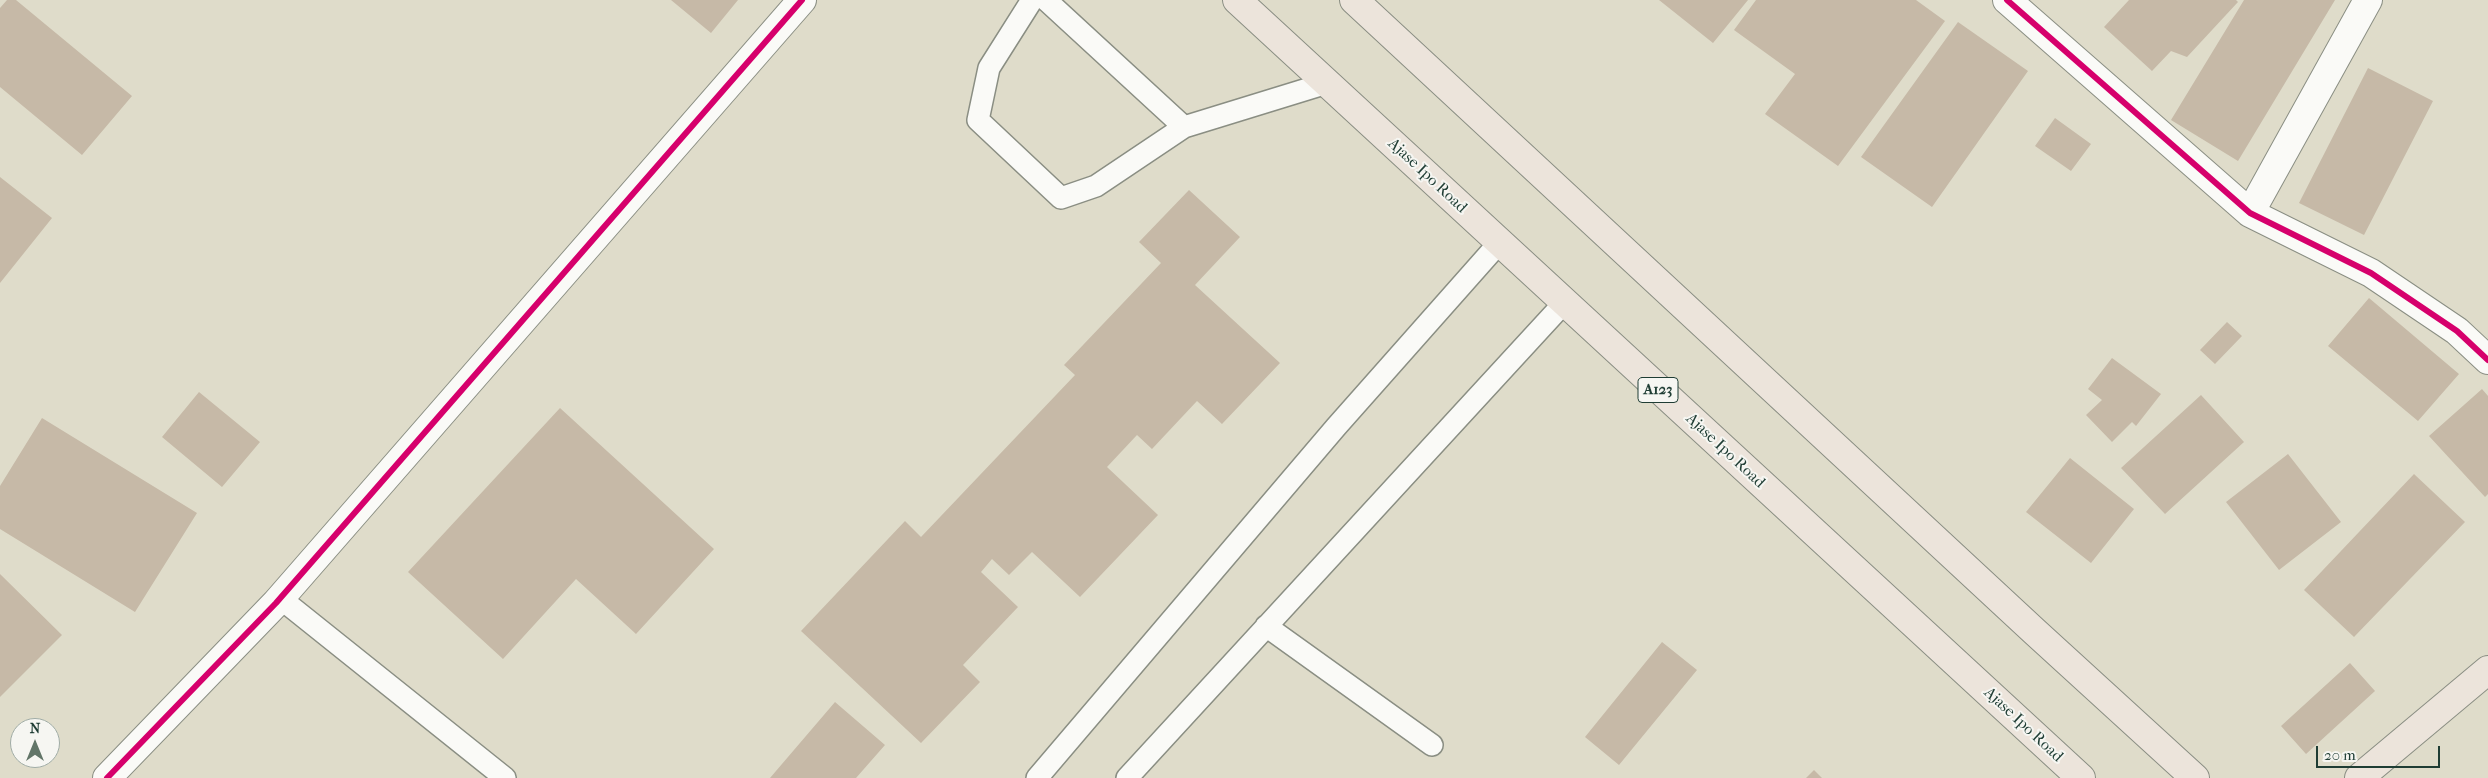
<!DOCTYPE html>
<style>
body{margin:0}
#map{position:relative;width:2488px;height:778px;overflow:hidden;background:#dfdcca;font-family:"IM FELL French Canon",serif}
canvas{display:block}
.north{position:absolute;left:10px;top:718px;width:50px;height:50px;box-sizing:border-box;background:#f6f6f2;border:1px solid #a0aca6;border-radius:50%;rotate:0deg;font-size:14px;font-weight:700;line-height:20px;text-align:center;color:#1f3d34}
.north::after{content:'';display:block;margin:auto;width:18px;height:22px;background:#627568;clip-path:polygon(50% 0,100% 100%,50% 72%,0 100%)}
.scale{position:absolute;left:2316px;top:746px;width:124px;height:22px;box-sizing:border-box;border:2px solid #1f3d34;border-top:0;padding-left:6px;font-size:15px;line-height:18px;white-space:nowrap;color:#1f3d34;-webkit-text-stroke:4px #f6f6f2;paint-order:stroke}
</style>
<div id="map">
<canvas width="2488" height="778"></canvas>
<div class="north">N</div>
<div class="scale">20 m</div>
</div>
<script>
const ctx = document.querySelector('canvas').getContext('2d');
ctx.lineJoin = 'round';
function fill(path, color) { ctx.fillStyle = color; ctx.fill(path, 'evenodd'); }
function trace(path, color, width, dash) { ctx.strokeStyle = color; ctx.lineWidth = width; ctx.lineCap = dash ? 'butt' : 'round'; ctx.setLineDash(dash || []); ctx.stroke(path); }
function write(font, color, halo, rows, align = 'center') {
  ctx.font = font + ' "IM FELL French Canon",serif'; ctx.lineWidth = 4; ctx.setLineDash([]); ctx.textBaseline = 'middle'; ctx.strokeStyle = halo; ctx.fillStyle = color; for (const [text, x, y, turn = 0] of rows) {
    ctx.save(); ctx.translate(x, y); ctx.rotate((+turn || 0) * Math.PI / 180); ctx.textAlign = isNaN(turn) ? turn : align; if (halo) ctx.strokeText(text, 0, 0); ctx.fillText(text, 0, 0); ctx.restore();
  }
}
const building = new Path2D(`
 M7 0H16L132 96 82 155 0 87V8Z
 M671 0H738L711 33Z
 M1659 0H1748L1713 43Z
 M1756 0H1916L1945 21 1838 166 1765 114 1795 74 1734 30Z
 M2129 0H2236L2238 2 2187 57 2171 51 2152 71 2104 27Z
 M2244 0H2335L2238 161 2171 120Z
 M1958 22 2028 71 1932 207 1861 157Z
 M2368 68 2433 101 2364 235 2299 203Z
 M2055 118 2091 144 2071 171 2035 146Z
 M0 177 52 218 0 283Z
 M1189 190 1240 237 1195 285 1280 363 1222 424 1197 401 1152 449 1137 435 1107 467 1158 515 1080 597 1032 552 1009 575 992 559 981 572 1018 607 963 665 980 682 921 743 801 631 905 521 921 537 1075 375 1064 365 1161 263 1139 242Z
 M2369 298 2459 374 2418 421 2328 346Z
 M2227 322 2242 336 2215 364 2200 350Z
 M2112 358 2161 394 2136 426 2132 422 2112 442 2086 415 2102 400 2088 389Z
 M2482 389 2488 396V494L2485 497 2429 436Z
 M199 392 260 442 222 487 162 437Z
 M2201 395 2244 442 2165 514 2121 468Z
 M560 408 714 549 636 634 576 579 503 659 408 572Z
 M42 418 197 513 135 612 0 529V486Z
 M2288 454 2341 522 2279 570 2226 502Z
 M2070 458 2134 509 2091 563 2026 512Z
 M2414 474 2465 522 2354 637 2304 590Z
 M0 574 62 635 0 697Z
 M1662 642 1697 670 1619 765 1585 737Z
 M2350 663 2375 691 2306 754 2281 726Z
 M835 702 885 745 856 778H770Z
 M1814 770 1822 778H1806Z`);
const lane = new Path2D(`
 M1032 0 989 68 978 120 1061 198 1096 186 1184 127
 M1046 0 1184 127 1327 83
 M280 598 505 778
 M1266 626 1432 745
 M1037 778 1336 427 1499 243
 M1127 778 1564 303`);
const street = new Path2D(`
 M2007 0 2250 213 2371 273 2457 331 2488 360
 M2250 213 2368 0
 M107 778 276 603 802 0`);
const primary = new Path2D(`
 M2359 778 2488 670`);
const highway = new Path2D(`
 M1237 0 2081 778
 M1354 0 2034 631 2195 778`);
const cycleway = new Path2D(`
 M2007 0 2250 213 2371 273 2457 331 2488 360
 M107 778 276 603 802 0`);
const shields = [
 [1658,390,40]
];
const shieldNames = [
 ["A123",1658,390]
];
const streetNames = [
 ["Ajase Ipo Road",1427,176,43],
 ["Ajase Ipo Road",1725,451,43],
 ["Ajase Ipo Road",2023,725,43]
];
fill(building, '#c6b9a7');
trace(lane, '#8a8e83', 24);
trace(street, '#8a8e83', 30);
trace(primary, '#8a8e83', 30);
trace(highway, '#8a8e83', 30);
trace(lane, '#fafaf7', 21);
trace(street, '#fafaf7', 28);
trace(primary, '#ece4db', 28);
trace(highway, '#ece4db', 28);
trace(cycleway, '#d6006c', 6);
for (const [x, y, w] of shields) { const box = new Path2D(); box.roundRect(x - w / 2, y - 12.5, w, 25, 4); ctx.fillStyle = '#f6f6f2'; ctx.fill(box); trace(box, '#1f3d34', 1); }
write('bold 15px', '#1f3d34', null, shieldNames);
write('16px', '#1f3d34', '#f6f6f2', streetNames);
</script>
